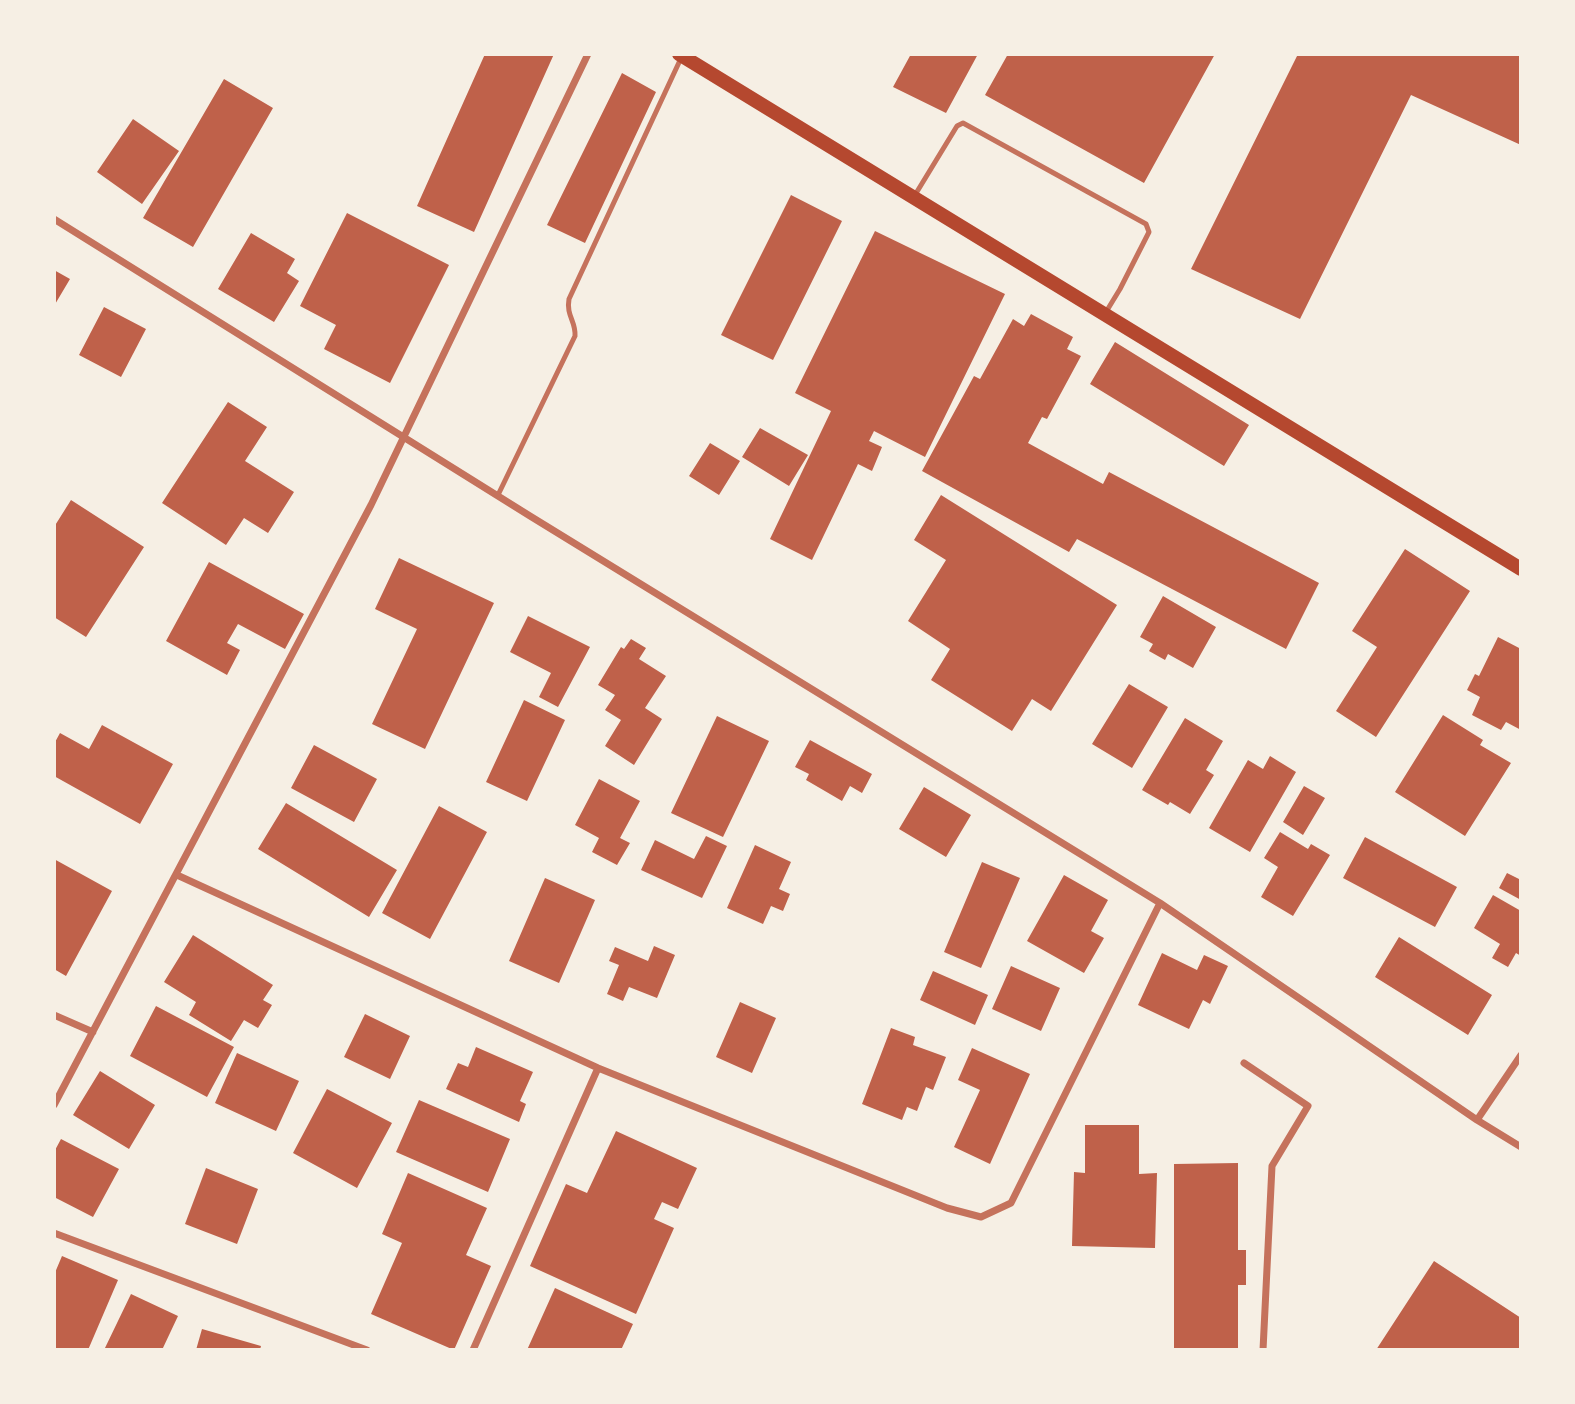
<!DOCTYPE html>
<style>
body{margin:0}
#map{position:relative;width:1575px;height:1404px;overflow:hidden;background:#f6efe4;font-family:"Public Sans",sans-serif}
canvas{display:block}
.frame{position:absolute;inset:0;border:56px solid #f6efe4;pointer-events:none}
</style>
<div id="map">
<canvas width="1575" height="1404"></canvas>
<div class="frame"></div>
</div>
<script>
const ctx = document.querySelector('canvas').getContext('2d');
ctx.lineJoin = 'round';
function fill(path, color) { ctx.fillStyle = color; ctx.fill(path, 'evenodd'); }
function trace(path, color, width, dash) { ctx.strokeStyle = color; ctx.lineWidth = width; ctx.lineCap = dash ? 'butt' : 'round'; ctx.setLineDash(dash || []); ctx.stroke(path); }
const building = new Path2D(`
 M485 54H554L474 232 417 206Z
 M911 54H978L946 113 893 87Z
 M1008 54H1215L1144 183 985 95Z
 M1298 54H1521V145L1411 95 1300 319 1191 269Z
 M622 73 656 92 585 243 547 225Z
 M224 79 273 108 193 247 143 218Z
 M133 119 179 151 142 204 97 172Z
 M791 195 842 221 773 360 721 335Z
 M347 213 449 265 390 383 324 349 336 325 300 306Z
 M875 231 1005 294 925 457 874 431 869 441 882 447 872 471 858 464 812 560 770 539 831 411 795 393Z
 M251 233 295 259 287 273 299 281 274 322 218 289Z
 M54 270 70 279 54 306Z
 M104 307 146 329 121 377 79 355Z
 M1031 314 1073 337 1067 349 1081 356 1047 419 1042 417 1028 443 1103 484 1109 472 1319 583 1286 649 1077 539 1069 552 922 471 974 376 980 379 1013 319 1024 326Z
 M1115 342 1249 425 1224 466 1090 384Z
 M228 402 267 427 245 461 294 492 268 533 244 518 226 545 162 503Z
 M760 428 808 455 789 486 742 457Z
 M710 443 740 461 719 495 689 476Z
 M941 495 1117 605 1051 711 1032 699 1012 731 931 680 950 649 908 621 946 560 914 540Z
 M71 500 144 547 86 637 54 617V527Z
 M1405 549 1470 591 1376 737 1336 711 1377 647 1352 631Z
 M399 558 494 603 425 749 372 724 417 629 375 609Z
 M209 562 304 614 285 649 238 624 227 643 240 650 227 675 166 641Z
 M1163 596 1216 627 1193 668 1168 654 1165 660 1149 651 1153 644 1140 637Z
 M528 616 590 647 558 707 539 697 551 673 510 652Z
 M1498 637 1521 649V730L1506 722 1501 730 1472 715 1480 697 1467 690 1475 674 1479 676Z
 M631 639 646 648 639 659 666 676 645 708 662 719 634 765 605 746 621 720 605 710 615 695 598 685 621 647 624 649Z
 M1129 684 1168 707 1132 768 1092 744Z
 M524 700 565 720 527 801 486 782Z
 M1443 715 1483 740 1480 745 1511 763 1465 836 1395 792Z
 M717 716 769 741 723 837 671 813Z
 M1185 718 1223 741 1206 770 1214 775 1190 814 1170 802 1168 805 1142 790Z
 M102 725 173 764 140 824 54 776V744L60 733 89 749Z
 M810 740 872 774 862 793 850 786 842 801 806 780 809 774 795 767Z
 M314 745 377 779 354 822 291 788Z
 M1270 756 1296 772 1250 852 1209 828 1248 760 1263 769Z
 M599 779 640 801 620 838 630 843 617 865 592 852 599 838 575 825Z
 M1304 786 1325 798 1303 835 1283 822Z
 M924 787 971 815 946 857 899 829Z
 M286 803 397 870 369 917 258 849Z
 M439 806 487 832 430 939 382 913Z
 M1280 832 1308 849 1311 844 1330 855 1293 916 1261 897 1278 867 1264 858Z
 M706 836 727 846 702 898 641 870 655 840 694 859Z
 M1365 837 1457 887 1435 927 1343 878Z
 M755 845 791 862 779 889 790 894 783 911 771 906 763 924 727 908Z
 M54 859 112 891 66 976 54 969Z
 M982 862 1020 878 981 968 944 952Z
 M1507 873 1521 880V900L1499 888Z
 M1064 875 1108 900 1091 931 1104 938 1084 973 1027 941Z
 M545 878 595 900 559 983 509 961Z
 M1493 895 1521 911V956L1516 953 1508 967 1492 958 1500 944 1474 928Z
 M193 935 273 985 263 1000 272 1005 258 1028 244 1020 231 1041 189 1015 196 1002 164 982Z
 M1399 937 1492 995 1468 1035 1375 977Z
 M654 946 675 955 657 998 629 987 623 1001 607 994 619 965 609 961 615 947 648 961Z
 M1162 953 1197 970 1204 955 1228 966 1210 1004 1203 1000 1189 1029 1138 1005Z
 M1011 966 1060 988 1041 1031 992 1009Z
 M933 971 988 995 975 1025 920 1000Z
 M740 1002 776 1018 752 1073 716 1057Z
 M156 1006 234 1047 207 1097 130 1056Z
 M365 1014 410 1036 390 1079 344 1057Z
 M891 1028 915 1037 913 1045 946 1057 933 1090 926 1087 917 1111 907 1107 902 1120 862 1104Z
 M476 1047 533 1072 520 1101 526 1104 519 1122 446 1089 458 1063 468 1067Z
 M972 1048 1030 1074 990 1164 954 1147 980 1090 958 1080Z
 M237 1053 299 1081 276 1131 215 1103Z
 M100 1071 155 1105 129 1149 73 1115Z
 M327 1089 392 1123 357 1188 293 1153Z
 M419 1100 510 1139 488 1192 396 1152Z
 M1085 1125H1139V1174L1157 1173 1155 1248 1072 1246 1074 1172 1085 1173Z
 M616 1131 697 1168 678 1209 662 1202 654 1219 674 1228 636 1314 530 1266 566 1184 587 1193Z
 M61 1139 119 1169 93 1217 54 1197V1152Z
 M1238 1163V1250H1246V1285H1238V1350H1174V1164Z
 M206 1168 258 1189 237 1244 185 1224Z
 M408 1173 487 1208 466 1255 491 1266 454 1350 371 1314 402 1243 382 1234Z
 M62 1256 118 1280 88 1350H54V1275Z
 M1434 1261 1521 1318V1350H1376Z
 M555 1288 633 1324 621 1350H527Z
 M131 1294 178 1316 162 1350H104Z
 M202 1329 261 1346 260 1350H196Z`);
const service = new Path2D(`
 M915 195 957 126 963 123 1146 224 1149 232 1120 289 1106 312
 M498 495 575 336C576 321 566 316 569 299L682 56`);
const minor = new Path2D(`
 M54 219 530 516 1160 903 1477 1120 1521 1147
 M177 875 598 1068 947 1208 981 1217 1011 1203 1160 903
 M54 1015 93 1032
 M1244 1063 1308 1106 1272 1166 1263 1350
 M54 1105 371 505 588 54
 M1477 1120 1521 1055
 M54 1233 367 1350
 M473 1350 598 1068`);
const secondary = new Path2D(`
 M679 54 1521 569`);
fill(building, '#bf614a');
trace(service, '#c5725c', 5);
trace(minor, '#c5725c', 7);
trace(secondary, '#b5482f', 14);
</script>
